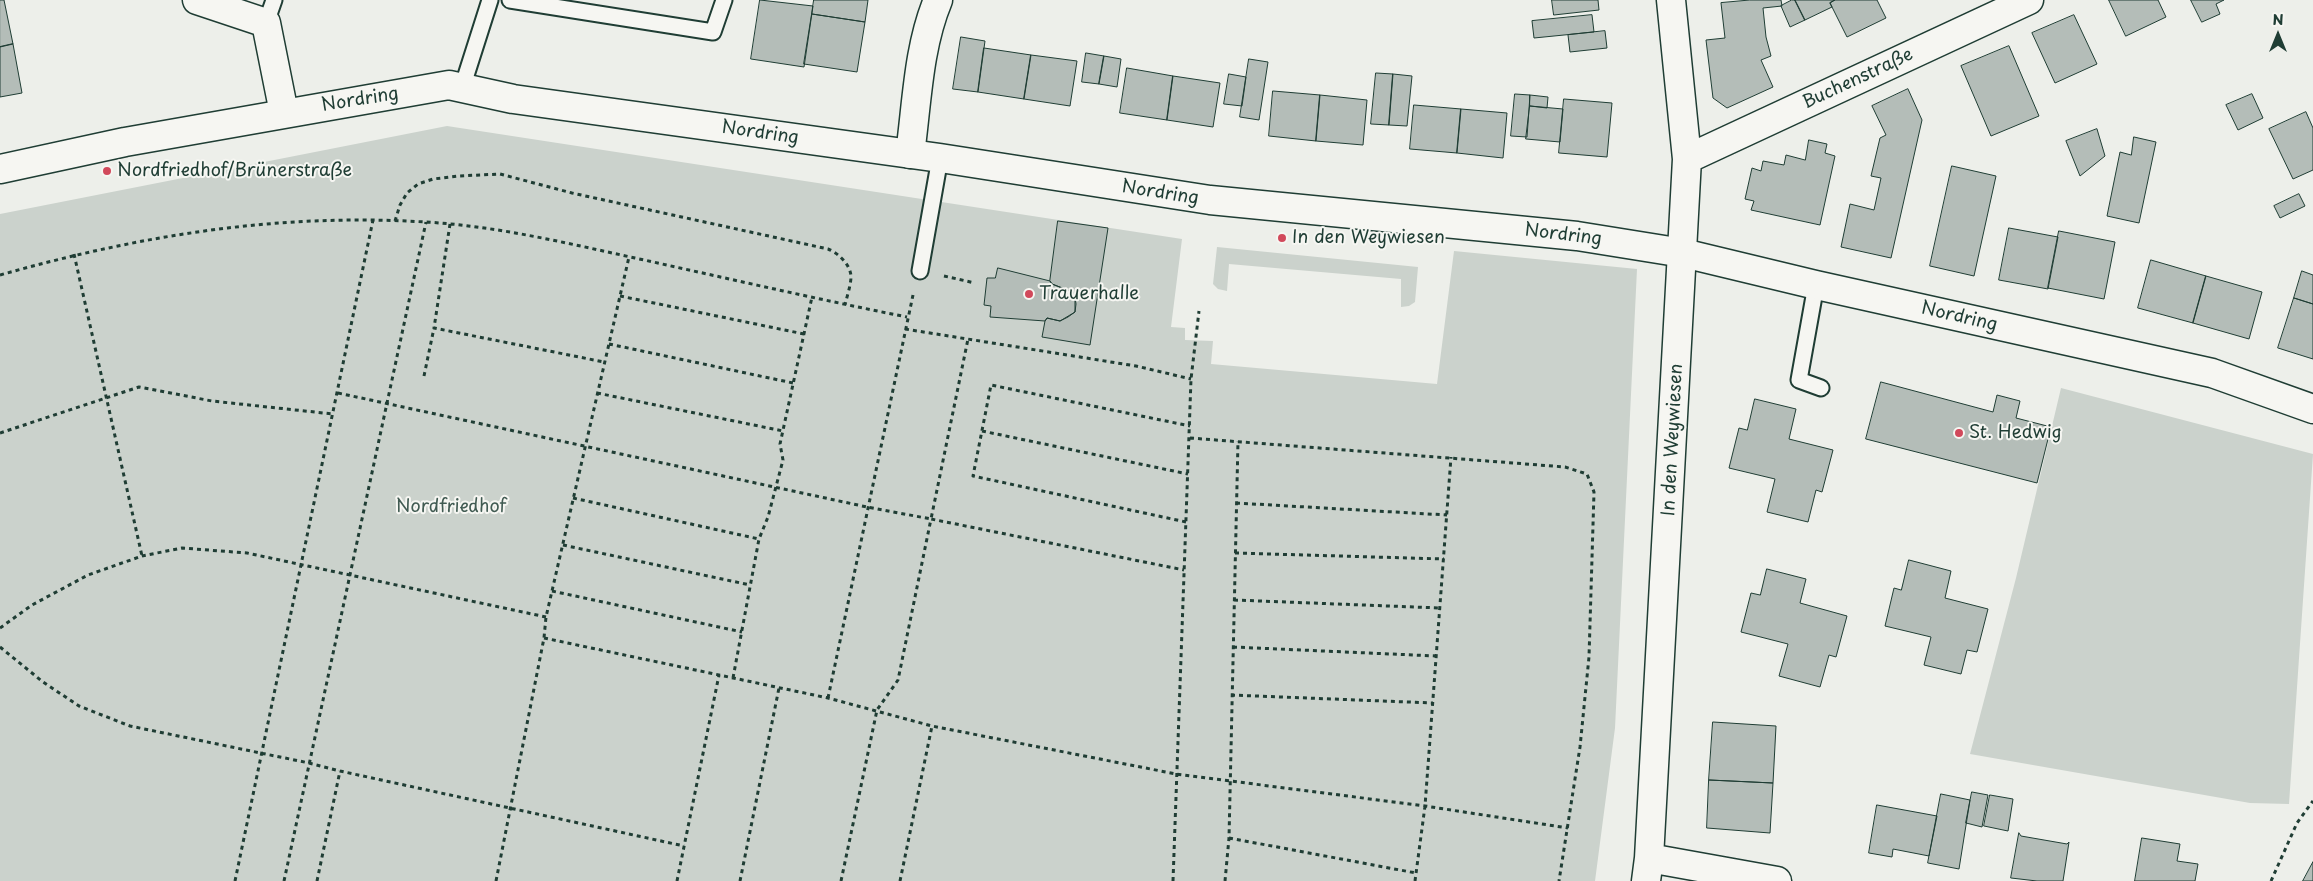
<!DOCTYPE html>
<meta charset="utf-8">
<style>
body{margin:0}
#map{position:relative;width:2313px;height:881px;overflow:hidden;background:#edefea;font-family:"Playpen Sans",sans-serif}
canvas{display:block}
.north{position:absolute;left:2253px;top:10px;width:50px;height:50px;-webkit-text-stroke:4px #f6f6f2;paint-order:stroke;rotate:0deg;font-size:14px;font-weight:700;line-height:20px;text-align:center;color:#1f3d34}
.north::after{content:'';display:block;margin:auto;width:18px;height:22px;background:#1f3d34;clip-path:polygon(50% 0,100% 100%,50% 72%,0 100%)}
</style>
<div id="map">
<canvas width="2313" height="881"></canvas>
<div class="north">N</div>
</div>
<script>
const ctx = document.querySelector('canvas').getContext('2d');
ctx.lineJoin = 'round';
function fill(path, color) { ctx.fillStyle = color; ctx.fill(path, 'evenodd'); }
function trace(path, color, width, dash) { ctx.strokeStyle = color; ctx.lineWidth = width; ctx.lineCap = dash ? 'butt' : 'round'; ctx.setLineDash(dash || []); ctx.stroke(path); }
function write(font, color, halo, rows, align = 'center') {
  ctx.font = font + ' "Playpen Sans",sans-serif'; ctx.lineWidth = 4; ctx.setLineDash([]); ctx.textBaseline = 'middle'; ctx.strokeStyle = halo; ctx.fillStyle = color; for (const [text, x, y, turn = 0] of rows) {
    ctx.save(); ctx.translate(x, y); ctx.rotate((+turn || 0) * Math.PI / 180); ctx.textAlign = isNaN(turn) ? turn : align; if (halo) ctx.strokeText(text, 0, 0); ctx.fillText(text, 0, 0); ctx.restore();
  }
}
const green = new Path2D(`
 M447 126 1182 239 1171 327 1185 328V340L1213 341 1211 364 1437 384 1454 251 1637 269 1615 728 1595 881H0V214Z
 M1217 247 1418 267 1415 302 1409 306 1401 307V279L1229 264 1227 291 1218 289 1213 284Z
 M2061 388 2313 454 2289 804 2250 803 1970 754 2016 578Z`);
const building = new Path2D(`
 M0 0H4L13 44 0 47Z
 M760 0 813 6 804 67 751 59Z
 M814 0H868L865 22 812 14Z
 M1552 0H1598L1599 10 1554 15Z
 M1750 0H1781L1782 6 1763 8 1766 37 1771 56 1761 60 1773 87 1727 108 1713 98 1706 40 1725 38 1721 3Z
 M1792 0H1795L1805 20 1790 27 1781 6Z
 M1795 0H1835L1830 3 1832 7 1805 20Z
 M1835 0H1877L1886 18 1847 37 1830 3Z
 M2109 0H2158L2166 17 2126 36Z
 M2191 0H2224L2216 4 2220 14 2202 22Z
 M812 14 865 22 857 72 804 64Z
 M1592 15 1594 32 1534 38 1532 21Z
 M2074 15 2097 64 2055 83 2032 33Z
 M1605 31 1607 48 1570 52 1568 35Z
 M961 37 985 41 978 92 953 89Z
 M13 44 22 93 0 97V47Z
 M2009 46 2039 116 1991 136 1961 66Z
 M984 48 1031 55 1024 99 978 92Z
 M1086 53 1104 56 1099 84 1082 82Z
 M1031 55 1077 61 1070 106 1024 99Z
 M1104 56 1121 59 1117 87 1099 84Z
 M1249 59 1268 62 1259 120 1240 117Z
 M1127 68 1173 76 1167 120 1120 113Z
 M1376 73 1393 74 1389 125 1371 124Z
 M1229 74 1246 77 1242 106 1224 104Z
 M1393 74 1412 76 1407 126 1389 125Z
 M1173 76 1220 83 1213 127 1167 120Z
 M1908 89 1922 120 1891 258 1841 247 1850 204 1874 210 1881 178 1871 176 1880 138 1886 135 1872 106Z
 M1273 91 1320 95 1316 141 1269 136Z
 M1515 94 1530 95 1527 137 1511 136Z
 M2252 94 2263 118 2238 130 2226 105Z
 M1320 95 1367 100 1363 145 1316 141Z
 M1530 95 1548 97 1547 108 1530 106Z
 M1564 99 1612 103 1607 157 1559 153Z
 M1414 105 1461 109 1457 153 1410 149Z
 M1530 106 1563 109 1560 142 1526 139Z
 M1461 109 1507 113 1503 158 1457 153Z
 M2306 112 2313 128V170L2293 179 2269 129Z
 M2097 129 2105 156 2080 176 2066 141Z
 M2134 137 2156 142 2139 223 2107 216 2120 152 2131 155Z
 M1809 140 1827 144 1825 153 1835 156 1820 225 1751 210 1754 201 1745 199 1752 168 1761 171 1763 161 1784 165 1786 155 1805 160Z
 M1952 166 1996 176 1974 276 1930 266Z
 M2299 194 2305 206 2280 218 2274 206Z
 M1058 221 1108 228 1090 345 1042 337 1045 321 1047 318 1060 321 1068 317 1075 312 1076 304 1075 297 1070 291 1052 284 1050 281Z
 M2009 228 2058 237 2048 289 1999 280Z
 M2059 231 2115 242 2104 299 2048 288Z
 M2151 260 2206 276 2193 323 2138 308Z
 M998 268 1050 281 1052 284 1070 291 1075 297V312L1060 321 1047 318 1045 321 990 317 991 306 984 305 987 278H995Z
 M2302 271 2313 275V304L2294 298Z
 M2206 276 2262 292 2249 339 2193 323Z
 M2294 298 2313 304V359L2278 348Z
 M1881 382 1993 412 1997 395 2020 401 2016 418 2051 427 2037 483 1866 439Z
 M1755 399 1796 409 1789 439 1833 450 1822 492 1816 490 1808 522 1767 512 1775 479 1729 468 1739 428 1747 430Z
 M1909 560 1951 571 1945 598 1988 609 1977 652 1967 650 1961 674 1924 665 1931 637 1885 626 1894 588 1901 590Z
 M1767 569 1806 579 1800 603 1847 616 1836 657 1829 655 1820 687 1779 676 1788 644 1741 632 1751 593 1760 595Z
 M1713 722 1776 726 1773 783 1709 780Z
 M1709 780 1773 783 1770 833 1707 828Z
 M1972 792 1988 795 1982 827 1966 823Z
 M1941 794 1970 800 1959 869 1928 863Z
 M1990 795 2013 799 2008 831 1984 826Z
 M1877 805 1937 816 1929 856 1893 849 1892 857 1869 853Z
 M2019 833 2021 836 2067 844 2069 842 2063 881H2037L2011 878Z
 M2142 838 2180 844 2177 861 2198 864 2195 881H2135Z
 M2313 862V881H2303Z`);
const path = new Path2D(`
 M395 221 400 205 407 193 418 184 433 179 459 176 500 174 572 193 828 249C838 253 850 264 851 276 851 285 847 296 845 305
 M450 224 434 328 604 362
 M74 254 142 556
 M0 275C142 235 278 213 425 222 497 226 566 243 635 258 726 278 816 299 907 317
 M944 276 975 283
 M620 296 804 334
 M905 329 1136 366 1191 379
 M609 344 793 383
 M424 376 434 328
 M338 393 867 507 931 519 968 339
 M597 393 783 431
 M982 431 1188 474
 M0 433 139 387 212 401 333 414
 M1190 438 1565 467 1587 474 1594 492 1589 657 1580 747 1559 881
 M573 498 759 539
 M1236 503 1447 515
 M1186 522 973 476 991 385 1190 426
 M563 545 750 585
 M1235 553 1444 559
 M552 591 742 632
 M1234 600 1440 608
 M0 628 32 605 88 575 142 556 182 548 247 553 546 617
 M544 638 828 698 932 726 1176 774 1425 806 1568 828
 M0 647 43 682 79 706 130 726 309 763 340 771 684 846
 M1233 647 1436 656
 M733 678 759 539 768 517 783 460 780 444 812 297
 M1231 695 1433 703
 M828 698 913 295
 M1229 838 1416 873
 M235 881 373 220
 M284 881 426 222
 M317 881 340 771
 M496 881 544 638 546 617 629 257
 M677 881 719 675
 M740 881 779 688
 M841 881 877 710 898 680 931 519 1184 570
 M900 881 932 726
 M1173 881 1191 379 1199 311
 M1225 881 1229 838 1238 441
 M1415 881 1425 806 1451 457
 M2271 881 2297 823 2313 801`);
const lane = new Path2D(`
 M510 0 713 32 724 0
 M266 23 274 0
 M462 88 490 0
 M920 271 940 158
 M1816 285 1799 380 1821 388`);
const street = new Path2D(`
 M197 0 266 23 284 113
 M910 154C917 103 918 48 938 0
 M1687 159 2029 0
 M1649 858 1777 881
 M1646 881 1649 858 1687 159 1671 0`);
const secondary = new Path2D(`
 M0 169 125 142 449 85 513 99 940 158 1210 200 1577 236 1683 253 1816 285 2212 373 2313 409`);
const markers = [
 [107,171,5,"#d1495b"],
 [1282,238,5,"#d1495b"],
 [1029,294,5,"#d1495b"],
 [1959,433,5,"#d1495b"]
];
const streetNames = [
 ["Buchenstraße",1858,79,-25],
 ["Nordring",360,100,-9],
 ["Nordring",760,133,8],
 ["Nordring",1160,193,9],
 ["Nordring",1563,235,7],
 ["Nordring",1959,317,13],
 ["In den Weywiesen",1673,440,-87]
];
const poiNames = [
 ["Nordfriedhof/Brünerstraße",117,171],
 ["In den Weywiesen",1292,238],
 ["Trauerhalle",1039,294],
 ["St. Hedwig",1969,433]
];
const parkNames = [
 ["Nordfriedhof",451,507]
];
fill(green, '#cbd2cc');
fill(building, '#b4bdb8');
trace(building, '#1f3d34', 1);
trace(lane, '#1f3d34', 19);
trace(street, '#1f3d34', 31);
trace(secondary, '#1f3d34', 31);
trace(path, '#1f3d34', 3, [4, 4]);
trace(lane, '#f6f6f2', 15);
trace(street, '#f6f6f2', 28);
trace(secondary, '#f6f6f2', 28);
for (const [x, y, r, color] of markers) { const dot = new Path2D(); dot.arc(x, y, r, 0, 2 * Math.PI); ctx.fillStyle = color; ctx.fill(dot); trace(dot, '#f6f6f2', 2); }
write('18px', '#1f3d34', '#f6f6f2', streetNames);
write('18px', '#1f3d34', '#f6f6f2', poiNames, 'left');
write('18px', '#415b52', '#f6f6f2', parkNames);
</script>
